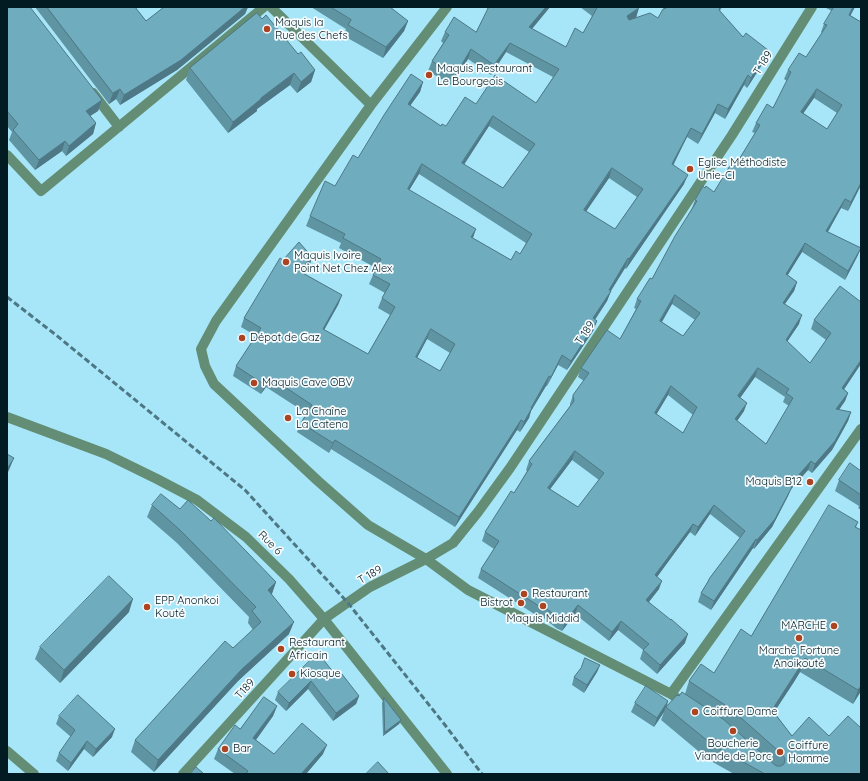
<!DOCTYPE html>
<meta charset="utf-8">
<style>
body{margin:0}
#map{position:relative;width:868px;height:781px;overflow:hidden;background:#a7e6f8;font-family:Quicksand,sans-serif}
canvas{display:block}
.frame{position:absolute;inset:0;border:8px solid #021b22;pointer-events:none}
</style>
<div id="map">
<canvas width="868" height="781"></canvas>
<div class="frame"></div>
</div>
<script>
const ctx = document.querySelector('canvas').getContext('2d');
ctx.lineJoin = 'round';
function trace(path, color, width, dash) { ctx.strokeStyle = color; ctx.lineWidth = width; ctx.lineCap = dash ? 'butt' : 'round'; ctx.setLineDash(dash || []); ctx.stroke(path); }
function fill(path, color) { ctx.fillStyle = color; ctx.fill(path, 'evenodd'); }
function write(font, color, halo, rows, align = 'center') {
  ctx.font = font + ' Quicksand,sans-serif'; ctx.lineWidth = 3.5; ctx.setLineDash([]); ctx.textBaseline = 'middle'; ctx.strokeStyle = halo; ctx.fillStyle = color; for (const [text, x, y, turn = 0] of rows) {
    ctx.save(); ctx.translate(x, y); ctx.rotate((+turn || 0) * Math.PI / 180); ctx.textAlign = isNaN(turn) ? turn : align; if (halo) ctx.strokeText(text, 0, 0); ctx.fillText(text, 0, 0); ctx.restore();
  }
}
const minor = new Path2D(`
 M271 7 371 105
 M447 7 371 105 216 321 201 349 205 366 214 384 318 481 368 525 426 559 468 590 671 694 685 704
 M93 93 119 127
 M7 155 41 191 264 7
 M7 417 106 454 157 479 197 500 246 537 289 579 324 619 447 774
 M671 694 861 429
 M7 751 34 774
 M183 774 324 619 370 587 426 559 453 543 478 512 510 468 732 135 812 7`);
const rail = new Path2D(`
 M7 297 56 335 245 490 348 603 445 725 482 774`);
const wall = new Path2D(`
 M7 7 102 100 98 111 90 116 96 123 93 134 66 156 62 151 35 170 9 140 12 132 7 126Z
 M35 7H135L146 21 164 7H248L245 14 177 70 120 105 116 99 109 104Z
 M311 7H390L408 21 404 31 383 58 344 36 346 29Z
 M486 7H550L532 29 566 47 583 33 592 16 580 7H638L636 18 634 19 658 18 722 7 720 11 743 37 768 50 765 60 747 88 744 85 725 119 715 113 698 144 687 137 673 164 684 184 626 269 625 268 611 291 607 301 595 320 597 321 593 331 567 370 558 365 547 386H546L531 411 529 418 520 432 517 430 455 527 331 449 329 453 297 432 301 423 306 413 266 387 261 394 233 376 236 366 256 336 241 327 244 318 283 260 312 257 309 267 303 273 342 295 338 305 324 330 368 354 390 315 378 308 382 298 385 293 369 284 373 275 376 268 339 248 341 243 306 226 310 216 423 82 420 92 410 106 441 126H446L476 104 536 103 553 77 506 52 491 75 468 59 451 85 428 71 432 61 443 43 441 41 445 32H476L488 9ZM489 126 529 152 503 188 464 165ZM419 174 526 243 520 254 511 260 473 238 409 190ZM609 178 637 197 615 229 586 211ZM427 339 450 353 440 371 417 358Z
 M824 7H855L850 15 861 22V185L848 211 841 208 828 232 861 248 857 257 845 280 802 252 787 275 797 282 794 291 785 304 799 324 787 342 810 363 826 340 811 329 814 320 840 286 844 389 848 393 845 401 839 410 851 412 848 421 832 450 812 473 808 470 791 489 788 496 772 527 754 549 753 548 711 610 698 602 701 593 707 583 709 579 740 538 710 514 695 536 690 532 657 576 659 589 649 602 685 643 657 674 640 659 643 650 618 630 609 641 575 614 562 631 556 628 540 615 539 617 478 578 481 569 494 549 482 541 485 532 514 493 527 471 526 470 529 461 570 406V404L573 395 584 381 578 377 581 368 620 339 636 309 634 308 637 299 652 279 692 208 695 200 714 192 735 166 755 133 752 132 756 123 773 108 787 81 784 79 788 70 806 57 822 33 821 32 824 24 832 11ZM814 98 837 113 827 129 803 113ZM672 304 695 320 683 336 662 322ZM755 377 785 397 783 402 789 406 766 444 737 421 744 411 740 398ZM668 395 693 415 683 433 656 414ZM572 460 599 480 578 507 550 489Z
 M262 19 298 54 315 70 311 82 297 93 290 85 257 109V111L228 133 186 80 190 68Z
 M861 471V510L858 508 859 506 835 491 839 480Z
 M152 505 180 509 276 582 271 595 289 634 238 681 154 772 131 752 135 740 253 630 248 623 249 617 177 543 147 517Z
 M858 522 856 527 861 530V691L853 704 800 672 774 712 792 736 861 774H734L709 760 661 720 664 712 654 727 631 712 635 703 668 701 667 705 679 696 685 694 689 681 714 673 751 636Z
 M129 612 60 683 35 659 40 647Z
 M600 665 597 672 584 693 572 685 574 677Z
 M334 673 359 696 356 704 333 721 308 689 286 711 275 700 278 692Z
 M384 698 401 720 399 724 383 736 382 703Z
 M277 706 273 716 256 740 274 754H323L306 774H235L214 759 218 749 240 729Z
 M59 716 112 737 93 757 84 749 68 771 56 761 59 753 71 737 56 724Z`);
const shadedWall = new Path2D(`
 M245 7H248L245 14 177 70 120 105 124 95Z
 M546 7H550L525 37 529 27Z
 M853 7H855L846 24 849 15Z
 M639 8 636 18 623 25 627 16Z
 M408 21 404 31 383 58 386 47Z
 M510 43 506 52 491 75 494 65Z
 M471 49 468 59 451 85 455 76Z
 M768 50 765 60 747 88 751 78Z
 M315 70 311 82 297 93 301 82Z
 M294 73 290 85 257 109V111L228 133 233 122 261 98Z
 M748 75 744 85 725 119 728 109Z
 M423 82 420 92 404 114 408 104Z
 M120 89 116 99 109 104 113 93Z
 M817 89 814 98 798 121 801 112Z
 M102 100 98 111 82 121 86 111Z
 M718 104 715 113 698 144 702 134Z
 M493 116 489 126 458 173 462 163Z
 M96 123 93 134 66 156 69 146Z
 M691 128 687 137 669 174 672 164Z
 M65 141 62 151 35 170 39 160Z
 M422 164 419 174 404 199 408 189Z
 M612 168 609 178 581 219 584 210Z
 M688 175 684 184 626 269 629 259Z
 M861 183V185L848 211 851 202Z
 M845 199 841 208 823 240 826 231Z
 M476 229 473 238 471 237Z
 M805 243 802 252 783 283 786 274Z
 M861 248 857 257 845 280 848 271Z
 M312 257 309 267 295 281 299 271Z
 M628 258 625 268 605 300 609 290Z
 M797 282 794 291 779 312 783 303Z
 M611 291 607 301 589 328 593 318Z
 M342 295 338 305 319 339 323 329Z
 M675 295 672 304 657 330 660 321Z
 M802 315 799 324 782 349 786 340Z
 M597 321 593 331 567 370 571 361Z
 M431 329 427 339 412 367 416 357Z
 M562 355 558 365 547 386 551 377Z
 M861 360V364L839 397 842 388Z
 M758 368 755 377 735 405 738 396Z
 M549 376 546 386 531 411 529 418 520 432 524 422Z
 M270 377 266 387 261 394 265 385Z
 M671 386 668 395 652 422 655 413Z
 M848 393 845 401 833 418 836 409Z
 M747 403 744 411 732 428 735 419Z
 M851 412 848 421 832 450 812 473 815 464Z
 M521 420 517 430 455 527 459 517Z
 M335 440 331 449 329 453 333 443Z
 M575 451 572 460 545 496 548 488Z
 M14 458 9 470 7 474V469Z
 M811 461 808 470 791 489 788 496 772 527 754 549 757 540 789 486Z
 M714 505 710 514 695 536 698 527Z
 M693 524 690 532 652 584 655 575Z
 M756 539 753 548 711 610 714 601Z
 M662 581 659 589 643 609 646 600Z
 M276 582 272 594 263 602 268 590Z
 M133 599 129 612 60 683 64 670Z
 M578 605 575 614 562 631 565 622Z
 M621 621 618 630 609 641 612 632Z
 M294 622 289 634 238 681 154 772 158 760 242 669Z
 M688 634 685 643 657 674 660 665Z
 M805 658 800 672 794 682 799 668Z
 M600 665 597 672 584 693 587 685Z
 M799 668 794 682 767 723 772 710Z
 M311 681 308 689 286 711 289 703Z
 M861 686V691L853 704 858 690Z
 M359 696 356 704 333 721 336 713Z
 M668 701 664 712 654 727 657 718Z
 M277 706 273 716 250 748 253 738Z
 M401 720 399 724 383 736 385 732Z
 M115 729 112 737 93 757 96 749Z
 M87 741 84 749 68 771 71 763Z
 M327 745 323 754 306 774H301Z`);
const building = new Path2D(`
 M7 7H30L102 100 86 111 96 123 69 146 65 141 39 160 13 130 18 124 7 111Z
 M47 7H135L146 21 164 7H245L181 60 124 95 120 89 113 93Z
 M331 7H390L408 21 386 47 348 25 351 20Z
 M489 7H546L529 27 566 47 575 28 583 33 597 8 596 7H638L639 8 627 16 629 20 650 13 658 18 663 9 669 7H720L719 10 743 37 746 33 768 50 751 78 748 75 728 109 718 104 702 134 691 128 672 164 688 175 629 259 628 258 609 290 611 291 593 318 597 321 571 361 562 355 551 377 549 376 531 408H532L524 422 521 420 459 517 335 440 333 443 301 423 312 405 270 377 265 385 236 366 261 328 244 318 280 258 283 260 299 242 312 257 299 271 342 295 323 329 368 354 395 307 382 298 390 284 373 275 381 259 343 238 345 234 310 216 325 181 335 186 353 155 358 158 384 115 411 74 423 82 408 104 441 126 442 124 446 126 465 97 476 104 495 75 536 103 559 69 510 43 494 65 471 49 455 76 432 61 449 35 445 32 454 17 476 32ZM493 116 535 144 503 188 462 163ZM422 164 532 234 520 254 516 251 511 260 471 237 476 229 408 189ZM612 168 643 189 615 229 584 210ZM431 329 455 344 440 371 416 357Z
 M834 7H853L849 15 861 22V183L851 202 845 199 826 231 861 248 848 271 805 243 786 274 797 282 783 303 802 315 786 340 810 363 831 333 814 320 840 286 861 302V360L842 388 848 393 836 409 851 412 835 441 815 464 811 461 789 486 792 487 775 519 757 540 756 539 714 601 701 593 709 580V579L745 531 714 505 698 527 693 524 655 575 662 581 646 600 671 620V619L688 634 660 665 643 650 649 644 621 621 612 632 578 605 565 622 560 619 543 606 542 608 481 569 499 541 485 532 511 491 514 493 532 464 529 461 574 401 573 395 589 373 581 368 607 330 620 339 641 301 637 299 650 278 652 279 675 236 697 201 695 200 703 186 705 188 706 186 714 192 731 164 735 166 760 125 756 123 767 104 773 108 791 72 788 70 799 53 806 57 827 25 824 24ZM817 89 842 105 827 129 801 112ZM675 295 700 313 683 336 660 321ZM758 368 789 389 786 393 793 398 766 444 735 419 747 403 738 396ZM671 386 697 407 683 433 655 413ZM575 451 604 473 578 507 548 488Z
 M257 13 262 19 266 15 298 54 301 52 315 70 301 82 294 73 261 98V99L233 122 190 68Z
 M7 454 14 458 7 469Z
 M850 463 861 471V495L839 480Z
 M161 494 180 509 188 500 211 521 214 518 276 582 268 590 294 622 242 669 158 760 135 740 225 641 233 648 261 622 252 611 256 607 181 531 152 505Z
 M829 505 858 522 855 527 861 530V686L858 690 805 658 799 668 797 667 799 668 772 710 792 736 809 717 829 736 848 716 861 728V774H765L714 746 666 707 677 695 679 696 682 692 723 719 775 765 777 766H781L784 764 785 759 783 755 731 709 689 681 701 664 714 673 741 629 751 636Z
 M109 576 133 599 64 670 40 647Z
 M318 653 334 673 338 669 359 696 336 713 311 681 289 703 278 692Z
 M585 658 600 665 587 685 574 677 581 668Z
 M646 686 668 701 657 718 635 703Z
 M78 695 115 729 96 749 87 741 71 763 59 753 75 730 59 716Z
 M264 697 277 706 253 738 274 754 302 723 327 745 301 774H246L248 771 218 749 235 725 240 729Z
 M384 698 401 720 385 732Z
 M378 762 389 774H366Z
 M196 767 204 774H191Z`);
const markers = [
 [267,29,4,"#ac4422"],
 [429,75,4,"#ac4422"],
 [690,169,4,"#ac4422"],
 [286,262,4,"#ac4422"],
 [242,338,4,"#ac4422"],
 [254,383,4,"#ac4422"],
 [288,418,4,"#ac4422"],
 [810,482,4,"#ac4422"],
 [524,594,4,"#ac4422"],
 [521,603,4,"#ac4422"],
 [543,606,4,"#ac4422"],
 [147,607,4,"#ac4422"],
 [834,626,4,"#ac4422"],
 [799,638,4,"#ac4422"],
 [281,649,4,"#ac4422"],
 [292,674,4,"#ac4422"],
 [695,712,4,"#ac4422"],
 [733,731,4,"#ac4422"],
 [225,749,4,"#ac4422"],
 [780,752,4,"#ac4422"]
];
const poiNames = [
 ["Maquis la",275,23],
 ["Rue des Chefs",275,36],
 ["Maquis Restaurant",437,69],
 ["Le Bourgeois",437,82],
 ["Eglise Méthodiste",698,163],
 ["Unie-CI",698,176],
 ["Maquis Ivoire",294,256],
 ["Point Net Chez Alex",294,269],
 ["Dépot de Gaz",250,338],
 ["Maquis Cave OBV",262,383],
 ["La Chaîne",296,412],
 ["La Catena",296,425],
 ["Maquis B12",802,482,"right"],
 ["Restaurant",532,594],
 ["EPP Anonkoi",155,601],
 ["Kouté",155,614],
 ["Bistrot",513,603,"right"],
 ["Maquis Middid",543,619,"center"],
 ["MARCHE",826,626,"right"],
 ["Restaurant",289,643],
 ["Africain",289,656],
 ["Marché Fortune",799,651,"center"],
 ["Anoikouté",799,664,"center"],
 ["Kiosque",300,674],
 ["Coiffure Dame",703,712],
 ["Boucherie",733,744,"center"],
 ["Viande de Porc",733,757,"center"],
 ["Coiffure",788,746],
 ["Homme",788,759],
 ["Bar",233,749]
];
const streetNames = [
 ["T 189",763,63,-58],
 ["T 189",585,333,-56],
 ["Rue 6",270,543,45],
 ["T 189",370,575,-30],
 ["T189",245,689,-48]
];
trace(minor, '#638d74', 10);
trace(rail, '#4d7783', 3, [6, 3]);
fill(wall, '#5f94a3');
fill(shadedWall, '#4e7885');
fill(building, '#6facbe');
trace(building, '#4e7885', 1);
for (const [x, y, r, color] of markers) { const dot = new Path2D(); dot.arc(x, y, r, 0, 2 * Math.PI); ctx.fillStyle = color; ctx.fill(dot); trace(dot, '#f6fcfe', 1.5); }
write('11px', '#021b22', '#f6fcfe', poiNames, 'left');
write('11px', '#021b22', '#f6fcfe', streetNames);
</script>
